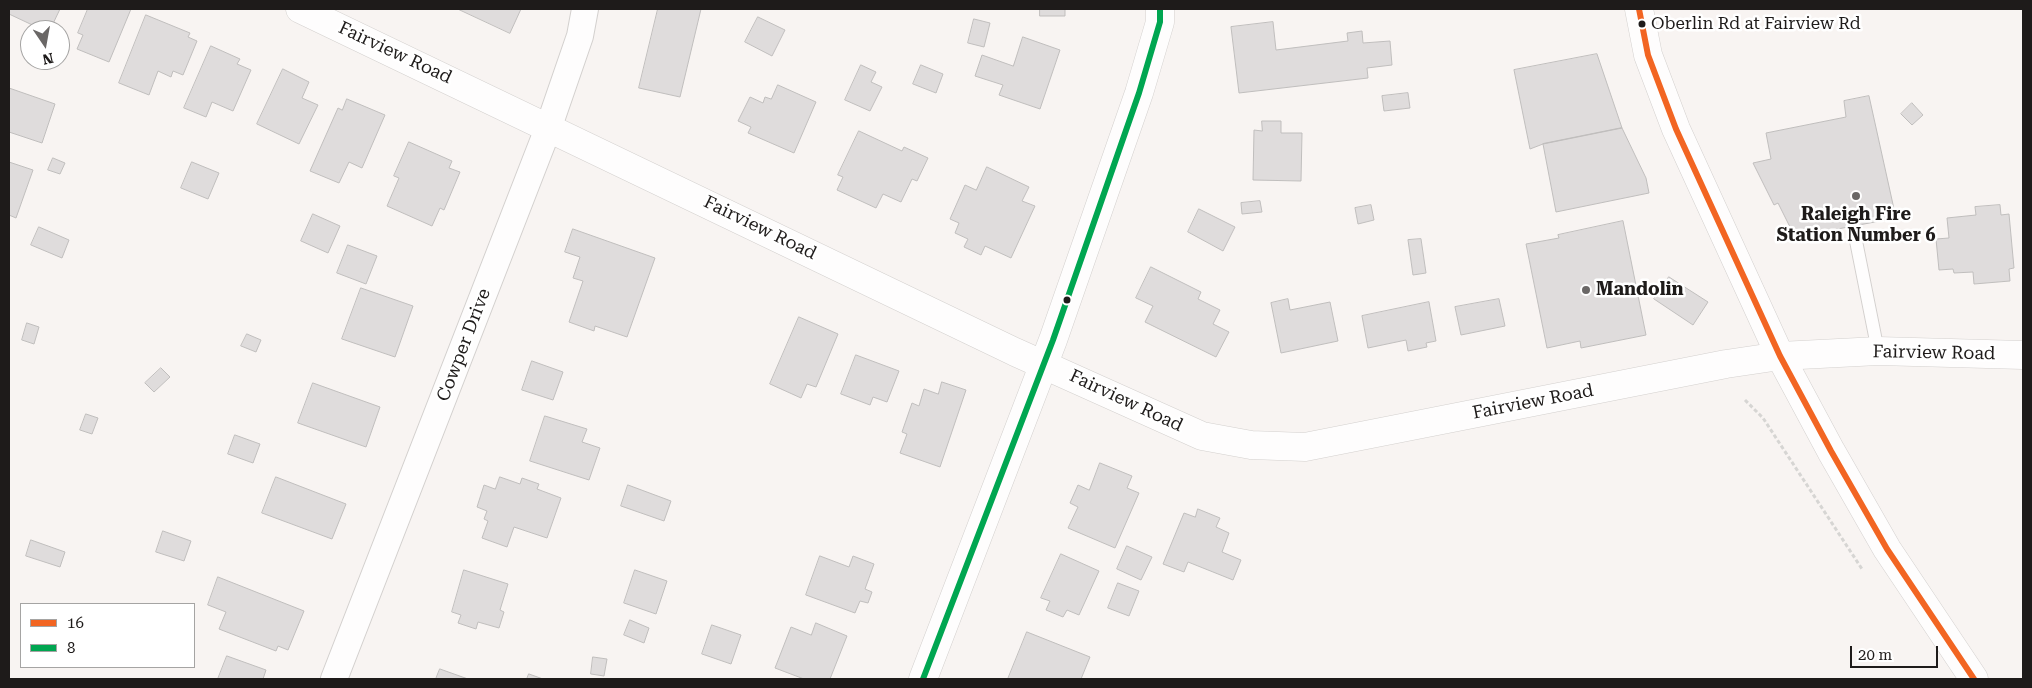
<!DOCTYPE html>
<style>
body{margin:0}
#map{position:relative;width:2032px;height:688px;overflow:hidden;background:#f8f4f2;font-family:"Roboto Serif",serif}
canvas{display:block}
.frame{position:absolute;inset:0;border:10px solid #1e1b1a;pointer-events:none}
.legend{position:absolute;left:20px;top:603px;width:175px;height:65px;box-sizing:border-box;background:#fff;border:1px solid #a5a4a3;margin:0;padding:6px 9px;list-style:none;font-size:15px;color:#1e1b1a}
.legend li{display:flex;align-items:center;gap:10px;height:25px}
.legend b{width:25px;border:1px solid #a5a4a3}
.north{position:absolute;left:20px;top:20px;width:50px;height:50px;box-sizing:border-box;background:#fff;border:1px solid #a5a4a3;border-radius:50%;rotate:168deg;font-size:14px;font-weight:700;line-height:20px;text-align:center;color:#1e1b1a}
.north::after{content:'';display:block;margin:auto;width:18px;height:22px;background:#6a6766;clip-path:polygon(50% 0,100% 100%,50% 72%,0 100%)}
.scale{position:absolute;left:1850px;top:646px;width:88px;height:22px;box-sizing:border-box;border:2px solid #1e1b1a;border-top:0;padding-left:6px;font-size:15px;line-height:18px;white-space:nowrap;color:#1e1b1a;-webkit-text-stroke:4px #fff;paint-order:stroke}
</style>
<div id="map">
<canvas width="2032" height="688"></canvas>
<div class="frame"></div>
<ul class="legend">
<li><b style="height:6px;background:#f26522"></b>16</li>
<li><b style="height:6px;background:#00a651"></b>8</li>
</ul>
<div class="north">N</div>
<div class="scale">20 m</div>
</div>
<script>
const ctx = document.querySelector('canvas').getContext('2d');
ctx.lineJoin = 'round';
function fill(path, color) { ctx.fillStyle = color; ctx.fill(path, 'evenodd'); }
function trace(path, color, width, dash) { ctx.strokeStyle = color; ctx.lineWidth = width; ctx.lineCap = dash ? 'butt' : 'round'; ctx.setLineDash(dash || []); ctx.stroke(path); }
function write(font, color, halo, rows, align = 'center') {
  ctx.font = font + ' "Roboto Serif",serif'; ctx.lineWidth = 5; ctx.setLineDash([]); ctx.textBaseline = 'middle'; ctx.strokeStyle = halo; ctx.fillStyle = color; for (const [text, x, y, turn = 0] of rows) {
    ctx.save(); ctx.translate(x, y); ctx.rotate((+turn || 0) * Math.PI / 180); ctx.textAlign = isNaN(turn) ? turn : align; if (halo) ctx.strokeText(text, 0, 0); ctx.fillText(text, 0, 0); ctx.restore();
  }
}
const building = new Path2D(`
 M9 9H60L50 30H43L9 14Z
 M88 9H131L109 62 77 49 83 35 78 33Z
 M458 9H521L510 33Z
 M658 9H701L680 97 639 88Z
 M1040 9H1065V16H1040Z
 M146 15 190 33 188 37 197 41 183 75 173 71 171 77 158 71 149 95 119 83Z
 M758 17 785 30 772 56 745 42Z
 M974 19 990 23 984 47 968 43Z
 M1273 22 1276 50 1348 41 1347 33 1362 31 1363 43 1390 41 1392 65 1367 68 1368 78 1239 93 1231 27Z
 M1023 37 1060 50 1040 109 999 95 1003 85 975 76 982 55 1013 66Z
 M211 46 240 59 237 64 251 70 233 111 212 102 206 117 184 108Z
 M1597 54 1622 128 1543 144 1530 149 1514 70Z
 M861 65 876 72 871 82 882 87 870 111 845 100Z
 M921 65 943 74 936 93 913 84Z
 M283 69 309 82 302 98 318 105 299 144 257 124Z
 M778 85 816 102 794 153 748 133 751 127 738 121 750 97 763 103 765 97 771 99Z
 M9 88 55 104 42 143 9 132Z
 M1408 93 1410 108 1384 111 1382 96Z
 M1869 96 1896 218 1795 237 1778 203 1774 205 1753 163 1771 159 1766 133 1846 117 1844 101Z
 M347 99 385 115 362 168 349 162 339 183 310 171 338 108 342 110Z
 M1912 103 1923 115 1912 125 1901 114Z
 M1262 121H1281V133H1302L1301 181 1253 180 1254 130 1262 131Z
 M1622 128 1646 178 1649 193 1556 212 1543 144Z
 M859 131 902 151 904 147 928 158 917 181 912 179 901 202 883 194 876 208 837 190 843 177 838 175Z
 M409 142 452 161 449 168 460 172 444 210 440 208 432 226 387 206 399 178 394 176Z
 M53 158 65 163 60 174 48 170Z
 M9 162 33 170 16 218 9 215Z
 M192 162 219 173 208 199 181 188Z
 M987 167 1029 187 1022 201 1035 206 1011 258 985 246 981 255 964 247 968 239 955 233 959 223 950 219 965 185 976 190Z
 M1260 201 1262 212 1242 214 1241 203Z
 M1371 205 1374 220 1358 224 1355 208Z
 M2000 205 2001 215 2009 214 2014 268 2009 269 2010 281 1974 284 1973 272 1954 273 1953 269 1939 270 1936 239 1949 238 1947 218 1976 215 1975 207Z
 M1199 209 1235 227 1223 251 1188 232Z
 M313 214 340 226 328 253 301 241Z
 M1623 221 1646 335 1581 348 1580 341 1547 348 1526 244 1559 238 1558 235Z
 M39 227 69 240 62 258 31 245Z
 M573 229 655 258 627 337 595 326 594 331 569 322 583 281 573 278 580 257 565 252Z
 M1421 239 1426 273 1413 275 1408 240Z
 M348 245 377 256 366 284 337 273Z
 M1151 267 1201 292 1198 299 1220 310 1213 324 1229 332 1216 357 1145 322 1153 306 1136 298Z
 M1669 277 1708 302 1693 325 1654 299Z
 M361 288 413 306 395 357 342 339Z
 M1288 299 1290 310 1330 302 1338 341 1281 353 1271 303Z
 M1499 299 1505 326 1461 335 1455 307Z
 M1429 302 1436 341 1426 343 1427 347 1408 351 1406 340 1368 348 1362 316Z
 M799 317 838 334 816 387 807 384 801 398 770 384Z
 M27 323 39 327 34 344 22 340Z
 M247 334 261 340 256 352 241 346Z
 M856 355 899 371 887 402 873 397 870 405 841 394Z
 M532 361 563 372 553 400 522 390Z
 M161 368 170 377 154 392 145 383Z
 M942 382 966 390 940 467 900 453 907 434 902 432 912 403 919 406 924 389 938 394Z
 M313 383 380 407 366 447 298 423Z
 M86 414 98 418 92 434 80 430Z
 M545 416 587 429 582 442 600 448 589 480 530 461Z
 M235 435 260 444 253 463 228 454Z
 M1100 463 1132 476 1127 488 1139 493 1115 548 1068 528 1078 507 1070 503 1078 485 1089 490Z
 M276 477 346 504 332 539 262 513Z
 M500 477 520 484 522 478 539 484 537 489 561 498 547 538 514 527 507 547 482 538 488 521 484 519 487 511 477 507 484 485 495 489Z
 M628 485 671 501 664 521 621 506Z
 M1198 509 1220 518 1216 527 1229 533 1222 552 1241 560 1233 580 1188 562 1184 572 1163 564 1184 513 1195 517Z
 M163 531 191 541 184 561 156 552Z
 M31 540 65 552 60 567 26 556Z
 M1127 546 1152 557 1141 580 1117 569Z
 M1061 554 1099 571 1079 615 1067 610 1063 617 1046 610 1050 601 1041 598Z
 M820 556 849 567 853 556 874 564 865 589 872 592 868 603 860 601 855 613 806 595Z
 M464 570 508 584 500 610 504 612 499 628 478 622 476 629 458 623 461 615 452 612Z
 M635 570 667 581 656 614 624 603Z
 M218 577 304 611 288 650 278 646 276 651 219 629 226 612 208 605Z
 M1118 583 1139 591 1129 616 1108 608Z
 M630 620 649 628 644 643 624 635Z
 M816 623 847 636 830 679H804L775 668 791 627 811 635Z
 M712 625 741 635 731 664 702 654Z
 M1027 632 1090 657 1081 679H1008Z
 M227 656 266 670 263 679H218Z
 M593 657 607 659 604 676 591 674Z
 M440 669 468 679H436Z
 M529 674 543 679H527Z`);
const path = new Path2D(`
 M1745 400 1763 418 1862 569`);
const service = new Path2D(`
 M1853 226 1878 351`);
const minor = new Path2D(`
 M334 679 549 126 580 36 585 9`);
const tertiary = new Path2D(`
 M300 9 1015 352 1202 436 1251 445 1305 447 1726 364 1780 356 1878 351 2023 355`);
const secondary = new Path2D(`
 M1639 9 1648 55 1676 129 1780 356 1831 451 1887 549 1974 679
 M923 679 1053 340 1139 93 1160 22V9`);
const bus1 = new Path2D(`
 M1639 9 1648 55 1676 129 1780 356 1831 451 1887 549 1974 679`);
const bus2 = new Path2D(`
 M923 679 1053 340 1139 93 1160 22V9`);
const markers = [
 [1642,24,4.5,"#1e1b1a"],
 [1856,196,5,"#6a6766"],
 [1586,290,5,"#6a6766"],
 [1067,300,4.5,"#1e1b1a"]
];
const busNames = [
 ["Oberlin Rd at Fairview Rd",1651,24]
];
const streetNames = [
 ["Fairview Road",395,53,25],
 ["Fairview Road",760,228,26],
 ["Cowper Drive",464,345,-69],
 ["Fairview Road",1934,353,1],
 ["Fairview Road",1126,401,25],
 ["Fairview Road",1533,402,-11]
];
const poiNames = [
 ["Raleigh Fire",1856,215],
 ["Station Number 6",1856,236],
 ["Mandolin",1596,290,"left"]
];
fill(building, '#dfdcdc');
trace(building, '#c0bebd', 1);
trace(service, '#d3d0ce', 14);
trace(minor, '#d3d0ce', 28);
trace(tertiary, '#d3d0ce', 29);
trace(secondary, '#d3d0ce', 29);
trace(path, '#d6d5d3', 3, [4, 2.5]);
trace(service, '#fefdfd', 12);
trace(minor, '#fefdfd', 26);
trace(tertiary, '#fefdfd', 28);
trace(secondary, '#fefdfd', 28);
trace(bus1, '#f26522', 6);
trace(bus2, '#00a651', 6);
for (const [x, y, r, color] of markers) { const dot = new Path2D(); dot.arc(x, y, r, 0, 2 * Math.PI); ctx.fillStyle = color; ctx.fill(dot); trace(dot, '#fff', 2); }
write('17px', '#1e1b1a', '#fff', busNames, 'left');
write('18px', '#1e1b1a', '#fff', streetNames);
write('bold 18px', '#1e1b1a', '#fff', poiNames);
</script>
